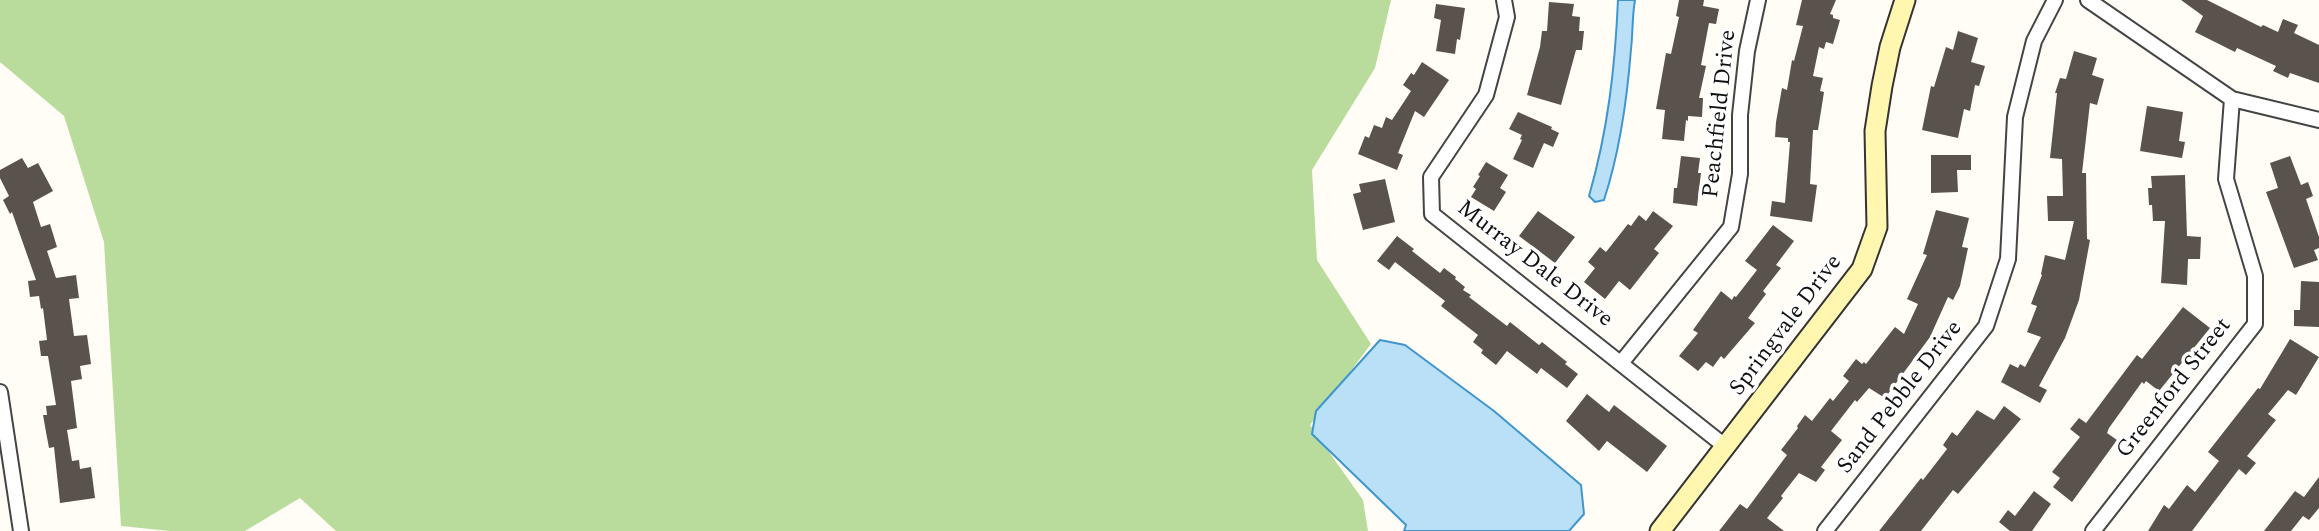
<!DOCTYPE html>
<style>
body{margin:0}
canvas{display:block;background:#fffdf5}
</style>
<canvas width="2319" height="531"></canvas>
<script>
const ctx = document.querySelector('canvas').getContext('2d');
ctx.lineJoin = 'round';
function fill(path, color) { ctx.fillStyle = color; ctx.fill(path, 'evenodd'); }
function trace(path, color, width, dash) { ctx.strokeStyle = color; ctx.lineWidth = width; ctx.lineCap = dash ? 'butt' : 'round'; ctx.setLineDash(dash || []); ctx.stroke(path); }
function write(font, color, halo, rows, align = 'center') {
  ctx.font = font + ' Spectral,serif'; ctx.lineWidth = 7; ctx.setLineDash([]); ctx.textBaseline = 'middle'; ctx.strokeStyle = halo; ctx.fillStyle = color; for (const [text, x, y, turn = 0] of rows) {
    ctx.save(); ctx.translate(x, y); ctx.rotate((+turn || 0) * Math.PI / 180); ctx.textAlign = isNaN(turn) ? turn : align; if (halo) ctx.strokeText(text, 0, 0); ctx.fillText(text, 0, 0); ctx.restore();
  }
}
const forest = new Path2D(`
 M0 0H1391L1375 68 1312 170 1317 260 1371 344 1310 425 1363 500 1368 531H336L300 498 245 531H170L121 526 104 242 64 116 0 62Z`);
const water = new Path2D(`
 M1618 0H1635C1632 16 1633 33 1631 49 1627 101 1620 151 1604 200L1595 202 1589 196C1608 130 1615 68 1618 0Z
 M1380 340 1405 345 1494 411 1581 485 1584 514 1569 531H1404L1406 525 1312 434 1316 411Z`);
const building = new Path2D(`
 M1679 0H1704L1703 6 1719 9 1716 24 1709 23 1701 65 1706 66 1699 98H1703L1702 117 1688 116V121L1686 120 1684 141 1662 139 1665 110 1656 109 1666 53 1671 54 1679 17 1676 16Z
 M1802 0H1836L1830 14 1833 15V18L1840 20 1833 44 1826 42 1824 49 1819 47 1813 76 1823 78 1820 91 1824 92 1818 130H1813L1810 184 1817 185 1812 222 1770 216 1772 201 1785 203 1790 142H1788V138L1775 137 1776 122 1782 88 1787 90 1792 60 1794 61 1803 26 1796 25Z
 M2181 0H2207L2261 27 2263 25 2278 32 2283 19 2298 25 2294 33 2319 45V83L2290 73 2288 78 2273 71 2276 66 2237 48 2235 52 2195 32 2203 16Z
 M1549 2 1574 4 1572 16 1580 17 1579 31H1584L1582 50H1576L1561 105 1527 95 1540 47 1542 31H1547Z
 M1436 4 1465 8 1460 40 1457 39 1455 54 1436 51 1441 20 1434 18Z
 M1958 31 1978 38 1971 62 1985 66 1979 86 1975 85 1970 111 1964 109 1958 138 1922 130 1931 86 1934 87 1946 47 1953 50Z
 M2074 51 2097 58 2092 75 2104 79 2097 105 2090 103 2082 173H2086L2087 239 2090 240 2079 300 2065 338 2039 386 2047 390 2040 403 2001 382 2010 364 2018 368 2020 364 2025 367 2041 337 2027 332 2037 306 2031 304 2042 275 2041 274 2045 255 2065 260 2074 221H2048L2047 196H2063L2062 159 2050 158 2057 93H2055L2060 78 2066 79Z
 M1422 62 1449 80 1424 117 1415 111 1398 153 1403 155 1397 170 1358 154 1365 136 1369 138 1374 125 1382 128 1386 117 1392 120 1411 91 1403 85 1411 73 1414 75Z
 M2147 106 2183 112 2179 141 2185 142 2182 158 2140 151Z
 M1518 112 1552 127 1551 129 1559 133 1553 147 1544 143 1533 168 1513 159 1522 140 1520 139 1522 135 1509 129Z
 M1931 155H1971V170H1957L1958 192 1931 193Z
 M1681 156 1700 158 1698 173H1701L1697 206 1673 203 1674 188H1677Z
 M2290 156 2301 185 2308 182 2313 196 2306 199 2319 237V248L2314 250 2318 260 2294 268 2266 192 2278 188 2270 163Z
 M22 158 28 168 38 163 53 191 33 202 41 227 50 224 57 247 47 251 56 278 76 275 79 298 69 299 74 336 87 335 91 364 80 366 82 379 71 381 77 428 67 430 72 461 79 460 80 469 91 467 95 498 60 503 54 447 49 448 46 432 43 415H47L46 406 56 405 48 356H41L39 341 47 340 43 308 41 309 39 296 30 297 28 281 36 280 12 212 10 214 3 200 9 196 0 178V170Z
 M1486 162 1508 175 1500 188 1506 192 1494 211 1471 197 1476 189 1473 187 1480 176 1478 175Z
 M2185 175 2187 236 2201 237 2200 259H2188L2187 285 2161 283 2165 221H2153L2152 205H2149L2148 188H2152L2151 176Z
 M1385 179 1395 222 1363 230 1353 194 1361 192 1359 184Z
 M1936 210 1969 218 1962 247 1968 248 1960 286 1953 300 1948 297 1930 337 1885 398 1869 388 1857 402 1855 400 1831 431 1842 440 1821 467 1825 470 1816 482 1799 473 1781 496 1783 498 1767 518 1784 531H1719L1740 504 1747 509 1787 455 1781 450 1798 428 1797 426 1805 415 1812 421 1830 398 1833 401 1849 381 1843 376 1856 359 1862 364 1864 362 1866 364 1895 327 1904 334 1918 304 1907 299 1927 255 1923 254Z
 M1538 211 1575 237 1555 263 1519 236Z
 M1653 211 1673 226 1654 249 1659 253 1630 290 1619 281 1605 299 1584 282 1595 268 1588 262 1600 247 1606 252 1628 224 1631 226 1639 215 1646 221Z
 M1773 225 1794 241 1776 265 1781 268 1763 291 1766 294 1748 318 1755 323 1724 359 1721 356 1713 367 1706 362 1698 371 1679 356 1698 333 1693 330 1721 291 1732 300 1734 296 1736 297 1757 270 1745 261Z
 M1397 236 1414 249 1412 251 1440 273 1444 268 1456 277 1455 279 1465 287 1463 290 1471 295 1469 297 1507 326 1510 322 1539 345 1542 342 1567 362 1565 364 1578 374 1567 388 1541 368 1537 374 1507 351 1496 365 1481 353 1483 350 1473 342 1478 335 1441 306 1445 301 1395 262 1389 270 1377 261Z
 M2301 281 2319 282V327L2294 326V310H2300Z
 M2183 307 2210 328 2159 391 2146 381 2144 384 2142 382 2109 428 2107 433 2117 440 2072 502 2053 487 2060 478 2052 472 2080 437 2070 429 2079 418 2086 423 2137 355 2142 359Z
 M2290 339 2319 357 2296 395 2288 390 2268 414 2276 420 2247 456 2256 463 2246 475 2239 469 2192 531H2148L2164 505 2169 509 2187 485 2195 492 2219 461 2208 452 2258 388 2260 389Z
 M1587 394 1609 412 1614 405 1667 446 1647 472 1607 441 1599 451 1566 421Z
 M2004 406 2021 419 1958 494 1953 490 1921 531H1879L1921 478 1923 480 1947 449 1943 445 1952 432 1957 436 1977 410 1994 420Z
 M2319 477V508L2309 520 2303 516 2291 531H2264L2295 491 2304 497Z
 M2034 491 2051 504 2032 531H2010L1999 522 2008 510 2015 516Z`);
const street = new Path2D(`
 M1504 0 1507 17 1486 95 1431 177 1432 214 1726 447
 M2088 0 2232 99 2319 120
 M1621 363 1731 227 1740 174V115L1747 51 1758 0
 M0 392 21 531
 M1825 531 1986 326 2008 259 2015 117 2034 41 2055 0
 M2093 531 2255 324V276L2226 179 2232 99`);
const secondary = new Path2D(`
 M1660 531 1862 269 1877 227 1875 131 1882 86 1890 47 1905 0`);
const streetNames = [
 ["Peachfield Drive",1721,114,-84],
 ["Murray Dale Drive",1534,265,38],
 ["Springvale Drive",1787,326,-53],
 ["Greenford Street",2175,389,-52],
 ["Sand Pebble Drive",1901,398,-52]
];
fill(forest, '#b9dc9c');
fill(water, '#b9e0f7');
trace(water, '#3f96cf', 2);
fill(building, '#5a524d');
trace(street, '#444', 18);
trace(secondary, '#333', 23);
trace(street, '#fff', 14);
trace(secondary, '#fff6b0', 19);
write('23px', '#111', '#fff', streetNames);
</script>
